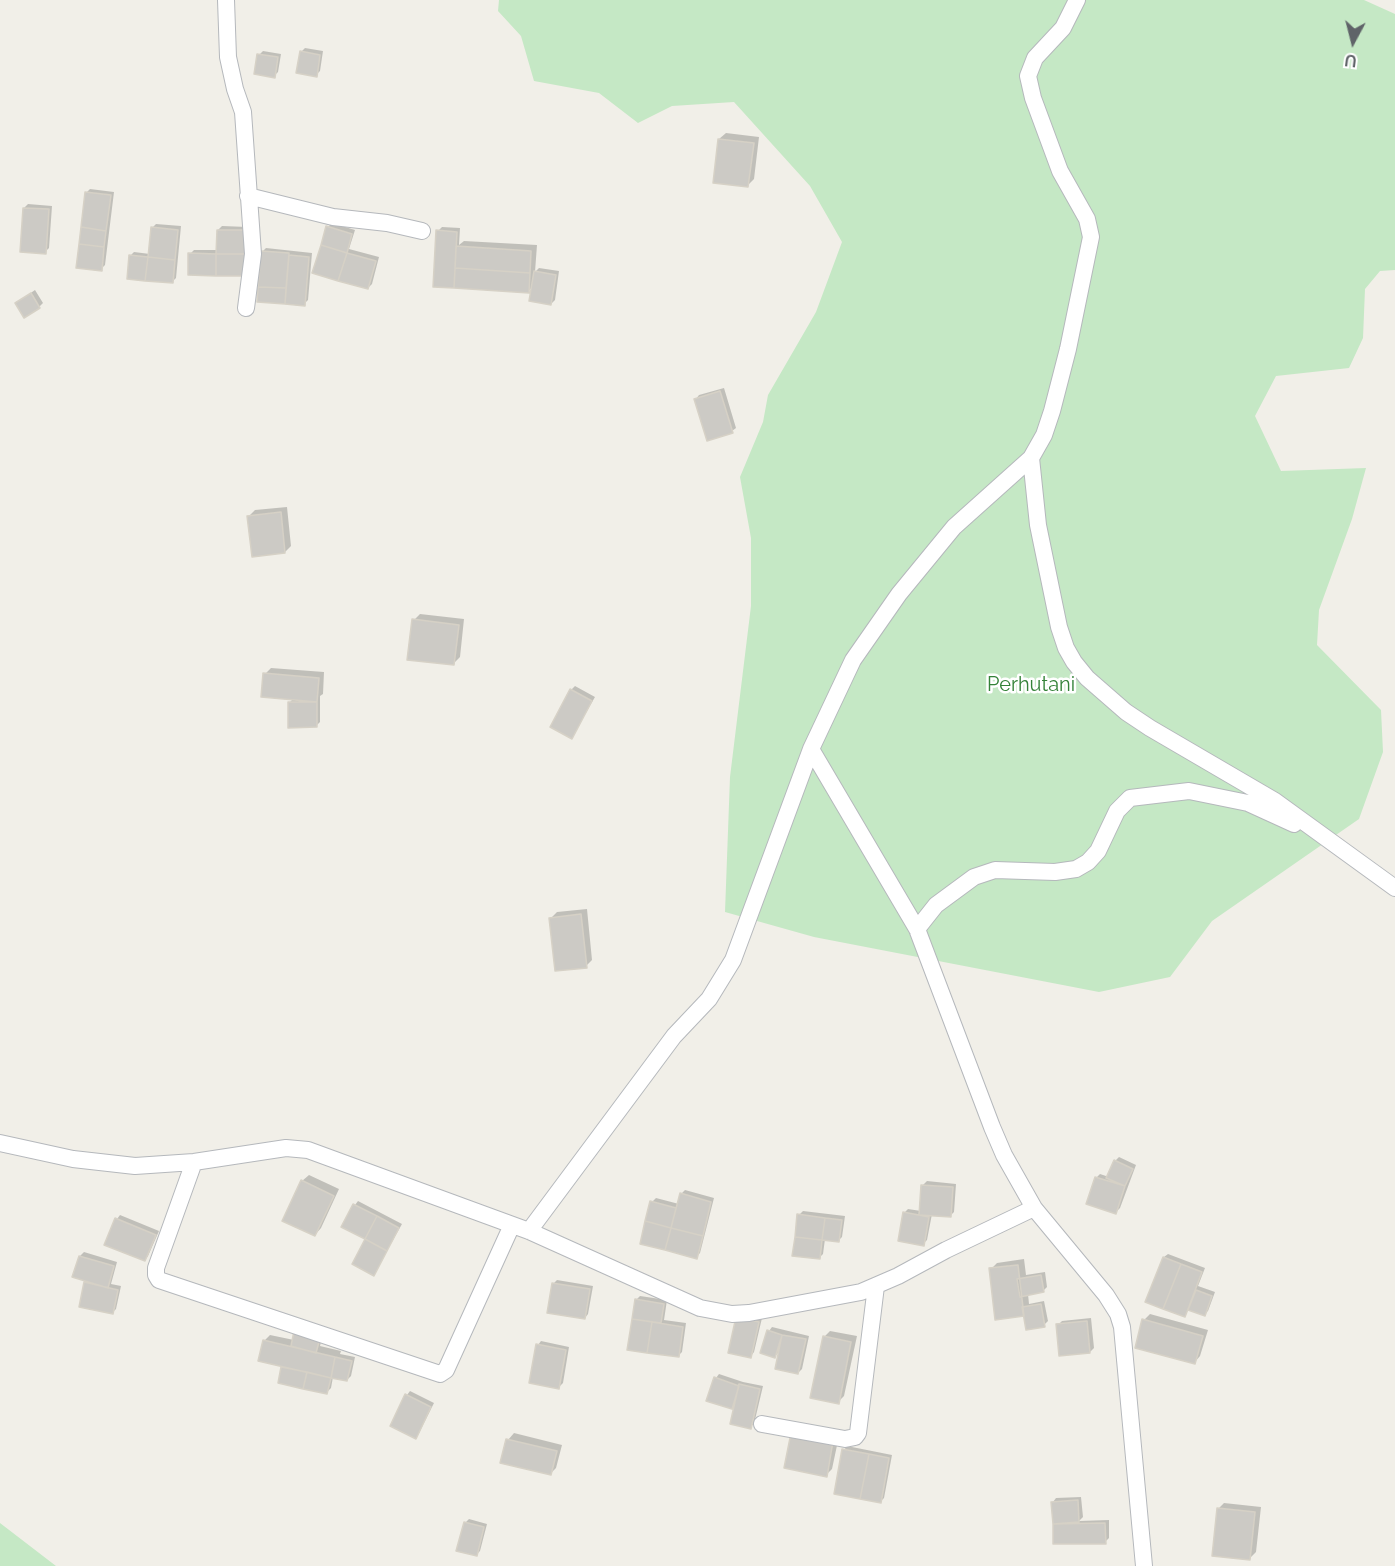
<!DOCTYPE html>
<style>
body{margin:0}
#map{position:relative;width:1395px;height:1566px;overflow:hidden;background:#f1efe8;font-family:Raleway,sans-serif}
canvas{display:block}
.north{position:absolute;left:1323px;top:12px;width:60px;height:60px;-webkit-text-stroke:4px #fff;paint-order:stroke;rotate:187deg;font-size:16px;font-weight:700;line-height:24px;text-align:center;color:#5f6368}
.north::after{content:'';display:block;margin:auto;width:21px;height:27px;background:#5f6368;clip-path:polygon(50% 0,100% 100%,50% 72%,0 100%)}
</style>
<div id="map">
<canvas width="1395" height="1566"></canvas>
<div class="north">U</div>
</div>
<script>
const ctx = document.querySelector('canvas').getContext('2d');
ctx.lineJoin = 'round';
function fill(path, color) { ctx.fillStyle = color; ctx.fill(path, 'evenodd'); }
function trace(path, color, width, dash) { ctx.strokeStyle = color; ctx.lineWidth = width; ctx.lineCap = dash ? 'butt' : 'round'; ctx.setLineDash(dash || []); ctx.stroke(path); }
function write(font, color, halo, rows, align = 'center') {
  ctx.font = font + ' Raleway,sans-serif'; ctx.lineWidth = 5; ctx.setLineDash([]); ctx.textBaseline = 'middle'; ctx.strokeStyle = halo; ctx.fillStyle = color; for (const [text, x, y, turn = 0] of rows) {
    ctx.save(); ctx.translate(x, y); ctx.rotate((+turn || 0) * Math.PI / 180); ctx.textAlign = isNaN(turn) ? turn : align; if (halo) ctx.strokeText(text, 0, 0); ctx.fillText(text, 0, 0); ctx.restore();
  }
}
const green = new Path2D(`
 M499 0H1364L1395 14V270L1380 271 1365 289 1363 338 1349 368 1276 376 1255 416 1281 471 1366 468 1352 519 1319 610 1317 645 1381 710 1383 752 1359 819 1212 921 1170 977 1099 992 814 937 725 912 730 777 751 606V538L740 477 763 422 768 395 816 312 842 242 810 186 734 102 672 106 638 123 599 93 534 81 521 36 498 11Z
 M0 1523 56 1566H0Z`);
const shadow = new Path2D(`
 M305 48 323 51 320 71 316 75 301 52Z
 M263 51 281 54 278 72 274 76 259 55Z
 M726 133 759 137 754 179 748 185 719 139Z
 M90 189 114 192 105 265 101 269 86 193Z
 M28 204 52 206 49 248 45 252 24 208Z
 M332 223 355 230 349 249 379 257 372 284 368 288 328 227Z
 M156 224 181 226 176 278 172 282 130 256 134 252 150 254 152 228Z
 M222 226 248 227V271L190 254 194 250H218V230Z
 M442 227 460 228 459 245 464 241 537 245 535 272 539 268 559 271 555 300 551 304 533 287 528 291 435 286 438 231Z
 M266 248 312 253 308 300 304 304 259 301 262 252Z
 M35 290 43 303 39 307 16 303Z
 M724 388 736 428 732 431 696 399 699 395Z
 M287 507 291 546 285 552 249 516 255 510Z
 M420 614 464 619 460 657 453 664 414 620Z
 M271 668 324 672 323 694 320 696V722L316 726 289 703 294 698 265 674Z
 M575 686 595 697 572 737 571 690Z
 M587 909 592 960 586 966 551 918 557 912Z
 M1119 1157 1136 1165 1120 1208 1116 1212 1096 1178 1100 1174 1109 1177 1115 1161Z
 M309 1175 339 1189 321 1228 315 1235 302 1181Z
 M927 1181 956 1184 954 1212 950 1216 932 1214 927 1240 923 1244 904 1213 908 1209 921 1211 923 1185Z
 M685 1190 714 1198 700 1253 696 1257 641 1243 652 1202 656 1198 679 1204 681 1194Z
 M358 1201 402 1224 374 1274 367 1239 355 1205Z
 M803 1211 845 1216 842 1237 838 1241 825 1239 823 1254 819 1258 799 1215Z
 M120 1215 159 1231 148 1256 145 1260 117 1219Z
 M84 1252 117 1262 111 1284 121 1286 116 1309 112 1313 86 1283 87 1281 74 1276 80 1256Z
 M1168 1254 1205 1268 1198 1286 1215 1292 1208 1311 1204 1314 1189 1309 1184 1316 1164 1257Z
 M1024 1259 1026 1275 1045 1272 1047 1287 1043 1291 1028 1294 1029 1304 1044 1301 1048 1321 1044 1325 1025 1313 991 1269 997 1263Z
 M557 1280 593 1286 588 1314 585 1318 553 1284Z
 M640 1296 667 1300 664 1320 686 1323 682 1352 678 1356 629 1348 636 1300Z
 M742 1314 762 1318 754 1352 751 1356Z
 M1150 1314 1208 1330 1200 1356 1194 1363 1144 1320Z
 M1091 1318 1094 1348 1090 1352 1058 1325 1062 1321Z
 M772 1327 809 1336 802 1369 798 1373 780 1351 775 1356 769 1331Z
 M830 1331 857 1336 844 1396 838 1402 824 1337Z
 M323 1334 320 1346 341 1351 340 1354 355 1357 351 1376 347 1380 333 1377 331 1388 327 1392 283 1368 285 1366 264 1341 270 1335 294 1340Z
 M541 1341 569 1347 563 1383 559 1387 538 1345Z
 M719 1374 743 1382 763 1386 754 1424 750 1427 736 1402 731 1407 716 1378Z
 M410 1391 434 1403 419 1433 415 1437 407 1395Z
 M514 1433 562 1445 556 1468 550 1474 508 1440Z
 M839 1436 832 1469 826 1475 786 1467Z
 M847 1446 892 1455 884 1498 880 1502 844 1450Z
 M1081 1497 1083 1517 1079 1521 1109 1520V1538L1105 1542 1055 1543 1053 1502 1056 1498Z
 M1224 1503 1261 1507 1256 1552 1250 1558 1218 1509Z
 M469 1519 487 1524 480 1551 476 1555 465 1523Z`);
const building = new Path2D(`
 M300 51 320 55 317 77 296 73Z
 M257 54 278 57 275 78 254 74Z
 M718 139 754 143 748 187 713 183Z
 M85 192 111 195 106 231 81 227Z
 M23 208 49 209 46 254 20 252Z
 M326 226 352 234 347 253 321 245Z
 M81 227 106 231 104 247 79 244Z
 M151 227 178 230 175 260 148 257Z
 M217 230H245V254H216Z
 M436 230 457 232 454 288 433 287Z
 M79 244 104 247 102 271 76 268Z
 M321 245 347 253 338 281 312 273Z
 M456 246 531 251 530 273 455 268Z
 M261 251 289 253 286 288 258 287Z
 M188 253 216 254V276L188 275Z
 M347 253 376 261 368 289 338 281Z
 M216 254H245L244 276H216Z
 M129 255 148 257 145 281 127 279Z
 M289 255 309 257 305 306 285 304Z
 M148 257 175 260 173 283 145 281Z
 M455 268 530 273 529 293 454 288Z
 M534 271 556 275 551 305 529 301Z
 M258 287 286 288 285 304 257 302Z
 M31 293 40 308 24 318 15 303Z
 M720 391 733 433 707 441 694 399Z
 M281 512 285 553 252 557 247 516Z
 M412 619 459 625 454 665 407 660Z
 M263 673 319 678 317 702 261 697Z
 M570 689 592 701 572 739 550 727Z
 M288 702H317V727L288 728Z
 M581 914 587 968 555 971 549 918Z
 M1114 1160 1133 1169 1125 1186 1106 1178Z
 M1095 1177 1125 1186 1116 1214 1086 1204Z
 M301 1180 334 1196 315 1236 282 1221Z
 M921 1185 953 1187 951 1217 919 1215Z
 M680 1193 711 1202 703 1236 671 1228Z
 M650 1201 676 1208 671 1228 645 1221Z
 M353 1204 377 1216 365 1239 341 1227Z
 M903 1212 929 1217 924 1246 898 1241Z
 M797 1214 825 1218 822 1240 795 1237Z
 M377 1216 399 1228 387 1251 365 1239Z
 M115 1218 156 1235 145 1261 104 1245Z
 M825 1218 842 1220 839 1242 822 1240Z
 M645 1221 671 1228 665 1250 640 1244Z
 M671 1228 703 1236 697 1259 665 1250Z
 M795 1237 822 1240 820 1259 792 1256Z
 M365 1239 387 1251 374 1276 352 1264Z
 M79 1256 114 1266 108 1288 72 1277Z
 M1163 1257 1181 1264 1163 1309 1145 1302Z
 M1181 1264 1202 1272 1185 1317 1163 1309Z
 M1018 1265 1024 1316 995 1320 989 1268Z
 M1041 1275 1044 1292 1020 1297 1017 1279Z
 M84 1282 118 1290 113 1314 79 1307Z
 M552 1283 590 1289 585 1319 547 1313Z
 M1196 1290 1212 1296 1205 1316 1188 1310Z
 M635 1299 664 1304 661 1323 632 1319Z
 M1041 1304 1045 1327 1026 1330 1022 1307Z
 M736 1317 759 1322 751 1358 728 1353Z
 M632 1319 652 1322 647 1353 627 1350Z
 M1142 1319 1203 1336 1195 1364 1135 1348Z
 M1087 1321 1090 1353 1059 1356 1056 1324Z
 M652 1322 683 1327 679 1357 647 1353Z
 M767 1330 782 1335 775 1358 760 1353Z
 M294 1331 320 1338 316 1353 291 1346Z
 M782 1335 806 1339 798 1374 775 1369Z
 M823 1336 851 1342 839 1404 810 1398Z
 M263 1340 335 1357 331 1378 258 1361Z
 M536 1344 566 1350 559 1389 529 1383Z
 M335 1357 352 1361 347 1381 331 1378Z
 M281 1367 307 1372 303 1389 278 1383Z
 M307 1372 331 1378 327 1394 303 1389Z
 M714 1377 739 1386 732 1409 706 1401Z
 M739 1384 760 1389 751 1429 730 1424Z
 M405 1394 431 1407 416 1439 390 1426Z
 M791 1433 833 1441 827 1477 784 1468Z
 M506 1439 557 1451 551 1475 500 1463Z
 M842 1449 869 1454 860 1499 834 1494Z
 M869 1454 889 1458 881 1503 860 1499Z
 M1078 1500 1079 1522 1053 1524 1051 1502Z
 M1217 1508 1255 1512 1250 1560 1212 1556Z
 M464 1522 484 1527 477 1556 456 1551Z
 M1105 1523 1106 1544H1053V1524Z`);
const minor = new Path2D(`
 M226 0 228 57 235 89 243 112 253 254 246 308
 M248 196 333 217 387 223 422 231
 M1031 458 1038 525 1059 627 1066 648 1074 662 1087 678 1126 712 1150 728 1275 801 1395 888
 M811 749 917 929 992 1127 1004 1155 1034 1208
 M917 929 936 905 974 877 995 870 1055 872 1076 869 1088 862 1098 851 1117 811 1130 798 1189 791 1248 803 1294 824
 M0 1143 73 1159 135 1166 194 1162 286 1148 308 1150 529 1231 700 1308 732 1314 749 1313 861 1292 898 1276 946 1250 1034 1208 1106 1295 1118 1314 1122 1327 1144 1566
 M194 1162 156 1268V1275L159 1280 440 1374 446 1370 512 1225
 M529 1231 674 1036 709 999 733 960 811 749 853 660 899 594 954 527 1031 458 1044 435 1052 411 1068 349 1091 237 1087 219 1060 171 1033 98 1028 76 1035 58 1063 28 1077 0
 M762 1424 845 1439 855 1437 858 1433 876 1286`);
const parkNames = [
 ["Perhutani",1031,685]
];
fill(green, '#c5e8c5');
fill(shadow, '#0003');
fill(building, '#cccac5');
trace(building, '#d6d1c6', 1.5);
trace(minor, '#b5b8bc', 18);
trace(minor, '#fff', 16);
write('20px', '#348238', '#fff', parkNames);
</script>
